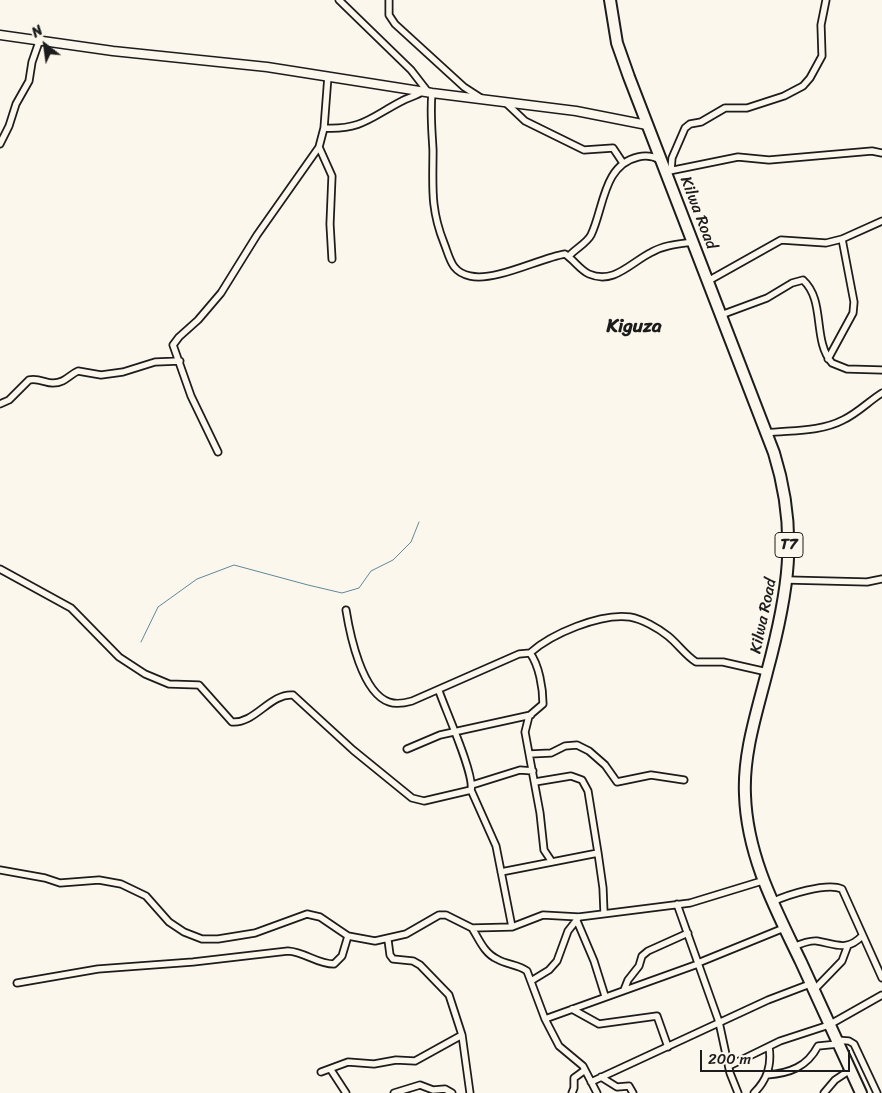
<!DOCTYPE html>
<style>
body{margin:0}
#map{position:relative;width:882px;height:1093px;overflow:hidden;background:#fbf7ec;font-family:Sriracha,sans-serif}
canvas{display:block}
.north{position:absolute;left:20px;top:20px;width:50px;height:50px;-webkit-text-stroke:4px #fbf7ec;paint-order:stroke;rotate:330deg;font-size:14px;font-weight:700;line-height:20px;text-align:center;color:#1c1c1c}
.north::after{content:'';display:block;margin:auto;width:18px;height:22px;background:#1c1c1c;clip-path:polygon(50% 0,100% 100%,50% 72%,0 100%)}
.scale{position:absolute;left:700px;top:1050px;width:150px;height:22px;box-sizing:border-box;border:2px solid #1c1c1c;border-top:0;padding-left:6px;font-size:15px;line-height:18px;white-space:nowrap;color:#1c1c1c;-webkit-text-stroke:4px #fbf7ec;paint-order:stroke}
</style>
<div id="map">
<canvas width="882" height="1093"></canvas>
<div class="north">N</div>
<div class="scale">200 m</div>
</div>
<script>
const ctx = document.querySelector('canvas').getContext('2d');
ctx.lineJoin = 'round';
function trace(path, color, width, dash) { ctx.strokeStyle = color; ctx.lineWidth = width; ctx.lineCap = dash ? 'butt' : 'round'; ctx.setLineDash(dash || []); ctx.stroke(path); }
function write(font, color, halo, rows, align = 'center') {
  ctx.font = font + ' Sriracha,sans-serif'; ctx.lineWidth = 4; ctx.setLineDash([]); ctx.textBaseline = 'middle'; ctx.strokeStyle = halo; ctx.fillStyle = color; for (const [text, x, y, turn = 0] of rows) {
    ctx.save(); ctx.translate(x, y); ctx.rotate((+turn || 0) * Math.PI / 180); ctx.textAlign = isNaN(turn) ? turn : align; if (halo) ctx.strokeText(text, 0, 0); ctx.fillText(text, 0, 0); ctx.restore();
  }
}
const stream = new Path2D(`
 M141 642 158 607 197 579 234 565 308 585 342 593 359 588 371 571 393 560 411 542 419 522`);
const minor = new Path2D(`
 M339 0 411 70 428 92
 M389 0V15L395 24 464 87 481 98
 M432 93C430 112 432 131 433 150 433 186 430 208 444 243 450 258 451 272 470 276 495 282 540 258 565 254 574 260 580 270 589 274 614 285 631 262 652 252 664 245 679 244 693 242
 M506 103 525 121 584 150 613 148 623 163
 M324 128C362 130 371 117 402 101 409 97 417 96 423 91
 M0 144 9 126 16 104 29 81 32 62 40 39
 M319 147 332 176 330 224 332 259
 M671 170 672 158 685 128 690 124 701 122 725 108H747L784 96 803 86 810 78 822 56 821 25 826 0
 M669 171 738 157 769 160 872 151 882 153
 M569 256C575 249 587 243 591 235 604 208 603 165 638 157 646 155 653 156 660 160
 M708 281 781 240 826 243 842 239 882 221
 M721 315 767 298 792 283 803 280C826 301 812 340 832 363L847 369 882 370
 M828 359 853 313 854 302 842 239
 M0 404 9 400 29 380C39 378 45 383 53 383 65 383 69 375 78 371L101 375 123 372 155 362 180 361
 M766 433C791 430 820 432 843 420 858 413 869 401 882 393
 M218 452 191 396 173 345 179 337 198 320 221 293 257 235 319 147 324 128 328 76
 M0 569 71 608 119 657 145 674 169 684 199 685 232 722C255 724 270 693 293 695L353 750 412 798 424 801 471 790
 M788 580 867 582 882 579
 M346 610C350 635 362 693 389 702 397 705 405 703 412 701L519 654 530 653C539 665 543 688 543 704L529 716 525 732 540 813 544 850 552 862
 M530 653C551 634 600 613 630 617 642 619 658 628 668 636 678 644 685 655 696 662H723L767 672
 M439 691C445 709 475 775 471 790L496 846 512 927
 M407 749 440 735 531 715
 M530 754 551 753 565 746 577 745 589 751 605 765 617 782 651 775 684 780
 M535 782 571 776 582 780 588 791 598 853
 M472 785 520 770 533 771
 M0 870 45 878 60 883 99 880 121 884 146 896 169 922 184 932 202 939H218L255 933 307 914 320 917 348 936 375 941 406 934 439 915H446L472 928 512 927 543 915 579 917 690 903 762 881
 M501 872 598 853 603 888 604 913
 M772 902C787 895 827 882 842 889L882 978
 M677 904 719 1022 730 1073 738 1093
 M577 921 594 961 605 996
 M472 928C479 939 484 953 497 959 507 965 518 964 527 971L545 1019 559 1046 583 1066 597 1093
 M388 940 390 955 393 959 413 961 420 965 449 995 462 1035 470 1093
 M793 947C800 944 809 940 817 941 835 944 847 952 862 936
 M698 963 784 928
 M531 981 549 970 557 961 568 931 579 917
 M17 983 98 969 193 962 288 951C305 952 317 964 334 964L342 956 348 936
 M624 990 628 980 639 966 642 956 648 951 688 933
 M813 991 842 961 848 945
 M572 1009 599 1024 657 1016 668 1047
 M545 1019 698 964
 M836 1040 849 1041 854 1044 877 1093
 M729 1066 780 1041 829 1025 882 995
 M331 1070 346 1093
 M321 1072 348 1062 374 1064 396 1060 415 1061 462 1035
 M767 1075C790 1073 807 1067 818 1046L838 1044
 M601 1077 617 1087 629 1086 633 1093
 M591 1082 768 1000 810 984
 M394 1093 420 1085 433 1090 445 1089 452 1093
 M572 1093 574 1088V1078L585 1070
 M754 1093C767 1080 772 1066 769 1047
 M824 1093 835 1080 850 1070`);
const tertiary = new Path2D(`
 M0 35 113 51 267 67 432 93 576 111 647 125`);
const trunk = new Path2D(`
 M610 0 617 43 629 77 774 453C799 533 788 594 767 672 757 712 743 753 745 795 747 856 775 908 801 962 821 1006 841 1050 861 1093`);
const shields = [
 [789,545,28]
];
const shieldNames = [
 ["T7",789,545]
];
const streetNames = [
 ["Kilwa Road",698,213,69],
 ["Kilwa Road",764,616,-78]
];
const quarterNames = [
 ["Kiguza",634,327]
];
trace(stream, '#5f899a', 1);
trace(minor, '#1c1c1c', 9);
trace(tertiary, '#1c1c1c', 11);
trace(trunk, '#1c1c1c', 14);
trace(minor, '#fbf7ec', 5.5);
trace(tertiary, '#fbf7ec', 8);
trace(trunk, '#fbf7ec', 10);
for (const [x, y, w] of shields) { const box = new Path2D(); box.roundRect(x - w / 2, y - 12.5, w, 25, 4); ctx.fillStyle = '#fbf7ec'; ctx.fill(box); trace(box, '#1c1c1c', 1); }
write('bold 15px', '#1c1c1c', null, shieldNames);
write('16px', '#1c1c1c', '#fbf7ec', streetNames);
write('bold 19px', '#1c1c1c', '#fbf7ec', quarterNames);
</script>
